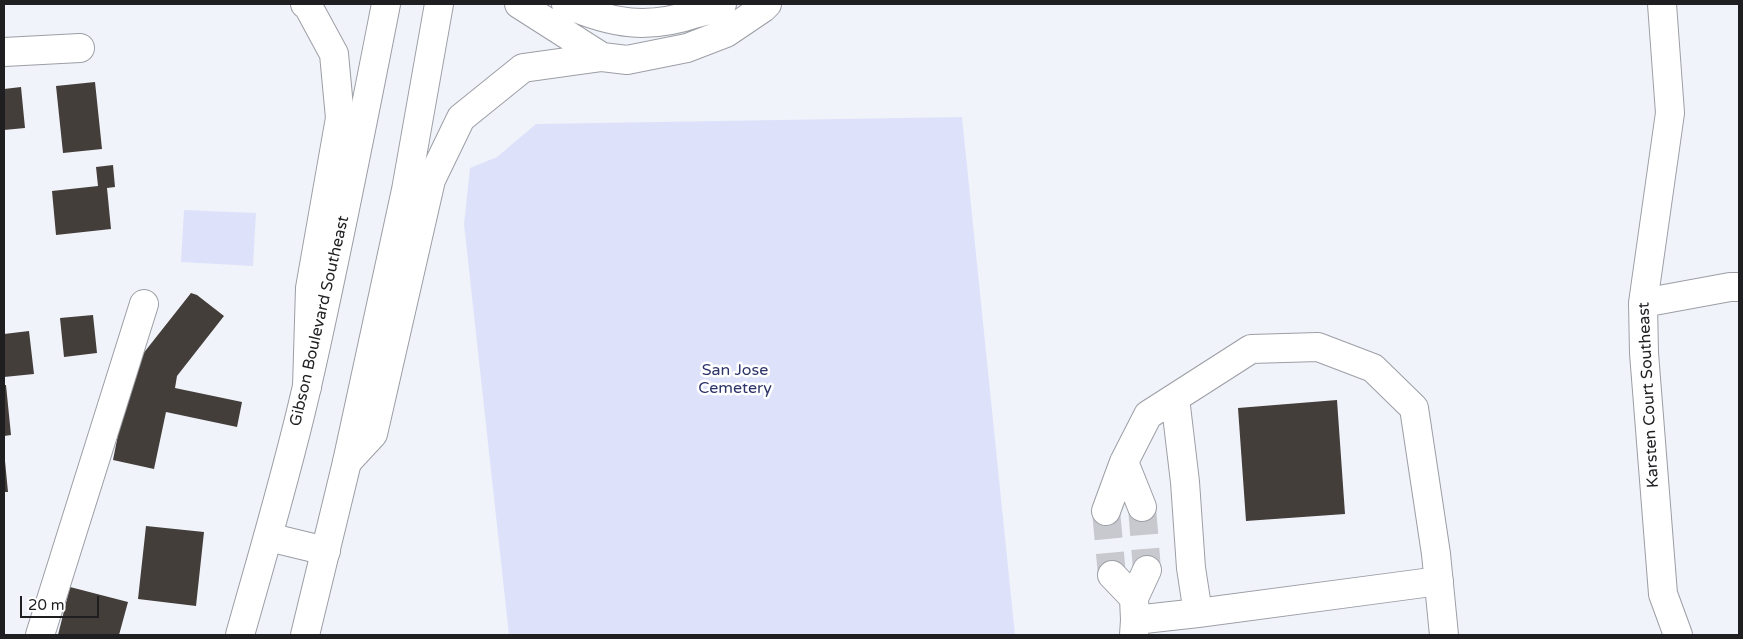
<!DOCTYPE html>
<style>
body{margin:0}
#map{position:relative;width:1743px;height:639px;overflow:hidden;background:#f1f3fa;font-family:"Varela Round",sans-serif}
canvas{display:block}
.frame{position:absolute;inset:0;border:5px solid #1f1f22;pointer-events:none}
.scale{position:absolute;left:20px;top:596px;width:79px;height:22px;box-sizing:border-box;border:2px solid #1f1f22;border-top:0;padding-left:6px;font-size:15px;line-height:18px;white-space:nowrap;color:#1f1f22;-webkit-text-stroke:4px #fff;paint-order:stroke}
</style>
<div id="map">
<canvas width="1743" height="639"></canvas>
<div class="frame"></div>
<div class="scale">20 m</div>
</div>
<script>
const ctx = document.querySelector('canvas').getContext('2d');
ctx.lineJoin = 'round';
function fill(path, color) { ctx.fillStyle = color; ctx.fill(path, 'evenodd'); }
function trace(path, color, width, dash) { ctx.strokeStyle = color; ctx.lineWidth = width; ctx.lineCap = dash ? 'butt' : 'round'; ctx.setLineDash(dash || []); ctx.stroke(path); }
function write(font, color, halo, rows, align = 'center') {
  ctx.font = font + ' "Varela Round",sans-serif'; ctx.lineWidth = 5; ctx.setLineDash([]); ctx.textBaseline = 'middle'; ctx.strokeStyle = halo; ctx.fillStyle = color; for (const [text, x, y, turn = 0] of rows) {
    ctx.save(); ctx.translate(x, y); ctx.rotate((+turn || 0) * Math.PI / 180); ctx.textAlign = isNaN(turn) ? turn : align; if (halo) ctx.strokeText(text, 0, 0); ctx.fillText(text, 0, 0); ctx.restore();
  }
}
const green = new Path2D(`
 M962 117 1015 635H509L464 224 470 168 497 157 536 124Z
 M184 210 256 213 253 266 181 262Z`);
const building = new Path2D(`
 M95 82 102 149 63 153 56 86Z
 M21 87 25 128 4 130V89Z
 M113 165 115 187 107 188 111 229 56 235 52 191 98 186 96 167Z
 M191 293 197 295 224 316 177 376 175 388 242 402 237 427 166 412 154 469 113 460 131 369Z
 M93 315 97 353 64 357 60 318Z
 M29 331 34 374 4 377V334Z
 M4 385H6L11 435 4 436Z
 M1337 400 1345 514 1246 521 1238 408Z
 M4 461H5L8 492H4Z
 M146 526 204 532 196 606 138 599Z
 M70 587 128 602 119 635H58Z`);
const minorTunnel = new Path2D(`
 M1142 507 1147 570
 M1106 511 1112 575`);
const minor = new Path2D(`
 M1662 4 1670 113 1643 303 1644 353 1663 594 1678 635
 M4 52 80 48
 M1643 303 1730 287H1739
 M1175 398 1185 482 1191 568 1198 613
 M1142 507 1124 462 1148 415 1251 349 1318 347 1373 368 1414 408 1436 554 1444 635
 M1106 511 1124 462
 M268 537 326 551
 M1112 575 1134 598 1135 620 1134 635
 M1134 598 1147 570
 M1135 620 1198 613 1439 581
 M40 635 144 304`);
const major = new Path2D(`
 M240 635C263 553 288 470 307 386 336 259 361 131 386 4
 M305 635 347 462 406 190 439 4`);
const highway = new Path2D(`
 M305 4 308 6 334 54 340 118 310 288 307 387
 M519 4 602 57 627 60 687 48 726 33 763 8 767 4
 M566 4C612 24 648 30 697 13 705 11 715 9 722 4
 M347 462 373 434 431 180 461 118 523 68 602 57`);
const streetNames = [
 ["Gibson Boulevard Southeast",320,321,-77],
 ["Karsten Court Southeast",1649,395,-93]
];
const parkNames = [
 ["San Jose",735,371],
 ["Cemetery",735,389]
];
fill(green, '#dde2fa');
fill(building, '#443e3a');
trace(minorTunnel, '#c7c9cf', 28, [28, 14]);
trace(minor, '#9c9ea5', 30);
trace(major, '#9c9ea5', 30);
trace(highway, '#9c9ea5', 30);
trace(minor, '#fff', 28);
trace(major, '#fff', 28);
trace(highway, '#fff', 28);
write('16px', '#1f1f22', '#fff', streetNames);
write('16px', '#2d3469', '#fff', parkNames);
</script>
